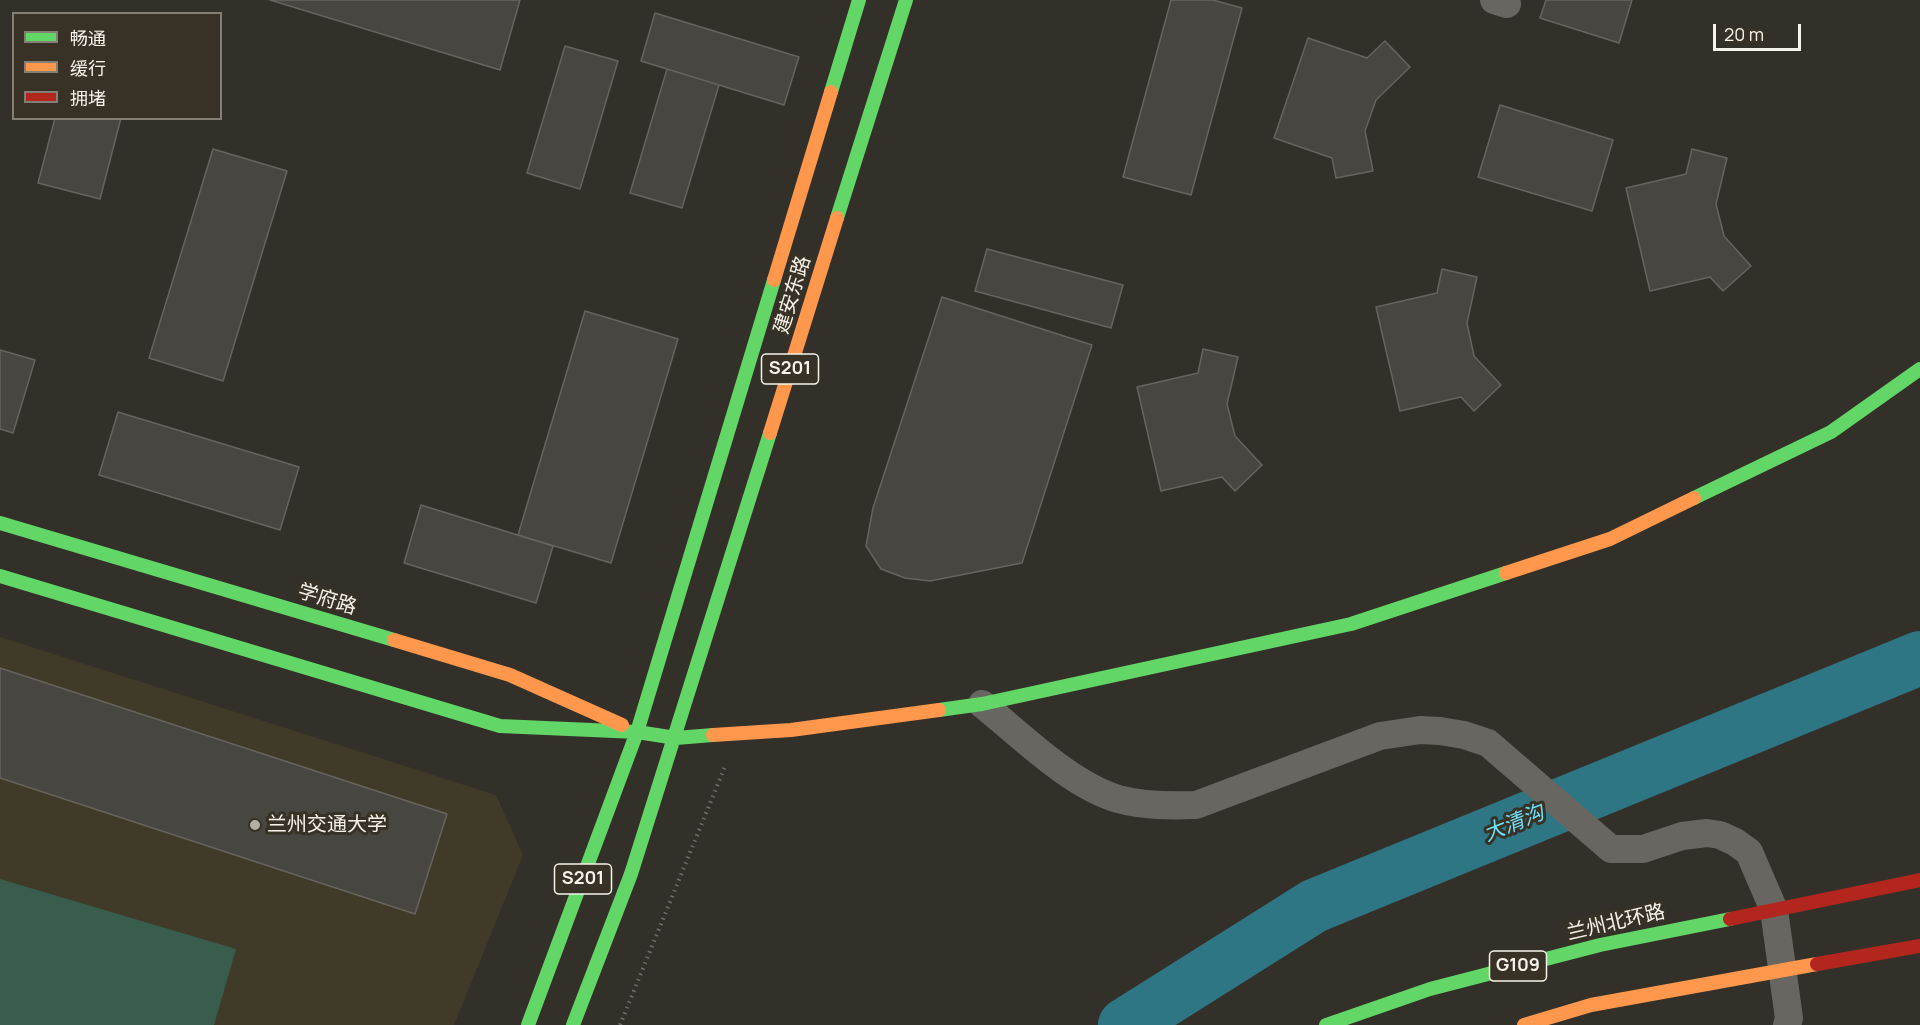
<!DOCTYPE html>
<meta charset="utf-8">
<style>
body{margin:0}
#map{position:relative;width:1920px;height:1025px;overflow:hidden;background:#333029;font-family:Manrope,"Noto Sans SC",sans-serif}
canvas{display:block}
.legend{position:absolute;left:12px;top:12px;width:210px;height:108px;box-sizing:border-box;background:#373225;border:2px solid #837f74;margin:0;padding:8px 10px;list-style:none;font-size:18px;color:#f6f3eb}
.legend li{display:flex;align-items:center;gap:12px;height:30px}
.legend b{width:30px;border:2px solid #837f74}
.scale{position:absolute;left:1713px;top:24px;width:88px;height:27px;box-sizing:border-box;border:3px solid #f6f3eb;border-top:0;padding-left:8px;font-size:18px;line-height:21px;white-space:nowrap;color:#f6f3eb;-webkit-text-stroke:4px #373225;paint-order:stroke}
</style>
<div id="map">
<canvas width="1920" height="1025"></canvas>
<ul class="legend">
<li><b style="height:8px;background:#63d668"></b>畅通</li>
<li><b style="height:8px;background:#ff974d"></b>缓行</li>
<li><b style="height:8px;background:#b3261e"></b>拥堵</li>
</ul>
<div class="scale">20 m</div>
</div>
<script>
const ctx = document.querySelector('canvas').getContext('2d');
ctx.lineJoin = 'round';
function fill(path, color) { ctx.fillStyle = color; ctx.fill(path, 'evenodd'); }
function trace(path, color, width, dash) { ctx.strokeStyle = color; ctx.lineWidth = width; ctx.lineCap = dash ? 'butt' : 'round'; ctx.setLineDash(dash || []); ctx.stroke(path); }
function write(font, color, halo, rows, align = 'center') {
  ctx.font = font + ' Manrope,"Noto Sans SC",sans-serif'; ctx.lineWidth = 6; ctx.setLineDash([]); ctx.textBaseline = 'middle'; ctx.strokeStyle = halo; ctx.fillStyle = color; for (const [text, x, y, turn = 0] of rows) {
    ctx.save(); ctx.translate(x, y); ctx.rotate((+turn || 0) * Math.PI / 180); ctx.textAlign = isNaN(turn) ? turn : align; if (halo) ctx.strokeText(text, 0, 0); ctx.fillText(text, 0, 0); ctx.restore();
  }
}
const built = new Path2D(`
 M0 637 496 795 523 855 454 1025H0Z`);
const green = new Path2D(`
 M0 879 236 949 214 1025H0Z`);
const river = new Path2D(`
 M1125 1025 1314 906 1920 658`);
const building = new Path2D(`
 M270 0H520L500 70Z
 M1171 0H1213L1242 8 1191 195 1123 177Z
 M1546 0H1632L1619 43 1540 18Z
 M655 13 799 57 784 105 641 61Z
 M1308 38 1367 58 1385 41 1410 67 1376 100 1365 131 1373 171 1336 178 1332 158 1274 138Z
 M565 46 618 61 580 189 527 173Z
 M667 69 719 85 682 208 630 193Z
 M1500 105 1613 140 1592 211 1478 177Z
 M55 118H121L100 199 38 183Z
 M213 149 287 171 223 381 149 358Z
 M1692 149 1727 158 1716 204 1724 236 1751 266 1723 291 1710 277 1650 291 1626 188 1686 174Z
 M987 249 1123 285 1111 328 975 291Z
 M1442 269 1477 277 1467 323 1474 356 1501 385 1474 411 1461 397 1400 411 1376 307 1437 293Z
 M942 297 1092 345 1022 563 930 581 905 578 881 569 866 546 873 508Z
 M585 311 678 339 611 563 518 535Z
 M1203 349 1238 357 1227 404 1235 436 1262 465 1235 491 1222 477 1161 491 1137 387 1198 373Z
 M0 350 35 360 13 433 0 429Z
 M118 412 299 467 280 530 99 475Z
 M421 505 553 546 536 603 404 563Z
 M0 668 447 814 415 914 0 778Z`);
const path = new Path2D(`
 M620 1025 726 764`);
const street = new Path2D(`
 M1494 0 1507 4
 M982 704C1022 736 1069 784 1118 799 1144 806 1170 806 1196 805L1380 736 1420 730 1440 731 1464 735 1488 743 1611 849H1643L1682 836 1707 833 1720 835 1735 842 1749 852 1774 910 1789 1018 1787 1025`);
const fast = new Path2D(`
 M831 92 859 0
 M837 218 906 0
 M1694 498 1831 432 1920 369
 M0 523 394 640
 M0 576 500 726 637 732 676 738 713 735
 M939 710 982 704 1351 624 1506 573
 M528 1025 637 732 774 280
 M573 1025 631 874 770 433
 M1326 1025 1430 989 1600 945 1730 919`);
const slow = new Path2D(`
 M774 280 831 92
 M770 433 837 218
 M1506 573 1610 539 1694 498
 M394 640 510 675 622 725
 M713 735 791 730 939 710
 M1524 1025 1591 1005 1817 964`);
const jam = new Path2D(`
 M1730 919 1920 880
 M1817 964 1920 946`);
const markers = [
 [255,825,6,"#b2afa7"]
];
const shields = [
 [790,369,57],
 [583,879,57],
 [1518,966,57]
];
const shieldNames = [
 ["S201",790,369],
 ["S201",583,879],
 ["G109",1518,966]
];
const streetNames = [
 ["建安东路",793,295,-73],
 ["学府路",327,600,17],
 ["兰州北环路",1616,923,-13]
];
const poiNames = [
 ["兰州交通大学",267,825]
];
const waterNames = [
 ["大清沟",1514,824,-22]
];
fill(built, '#403a28');
fill(green, '#385d4c');
trace(river, '#2e7684', 54);
fill(building, '#484640');
trace(building, '#67645e', 1.5);
trace(path, '#6e6d68', 4, [1.5, 4.5]);
trace(street, '#686660', 28);
trace(fast, '#63d668', 14);
trace(slow, '#ff974d', 14);
trace(jam, '#b3261e', 14);
for (const [x, y, r, color] of markers) { const dot = new Path2D(); dot.arc(x, y, r, 0, 2 * Math.PI); ctx.fillStyle = color; ctx.fill(dot); trace(dot, '#373225', 2); }
for (const [x, y, w] of shields) { const box = new Path2D(); box.roundRect(x - w / 2, y - 15, w, 30, 4.5); ctx.fillStyle = '#373225'; ctx.fill(box); trace(box, '#f6f3eb', 1.5); }
write('bold 18px', '#f6f3eb', null, shieldNames);
write('20px', '#f6f3eb', '#373225', streetNames);
write('20px', '#f6f3eb', '#373225', poiNames, 'left');
write('italic 21px', '#6de0fa', '#373225', waterNames);
</script>
